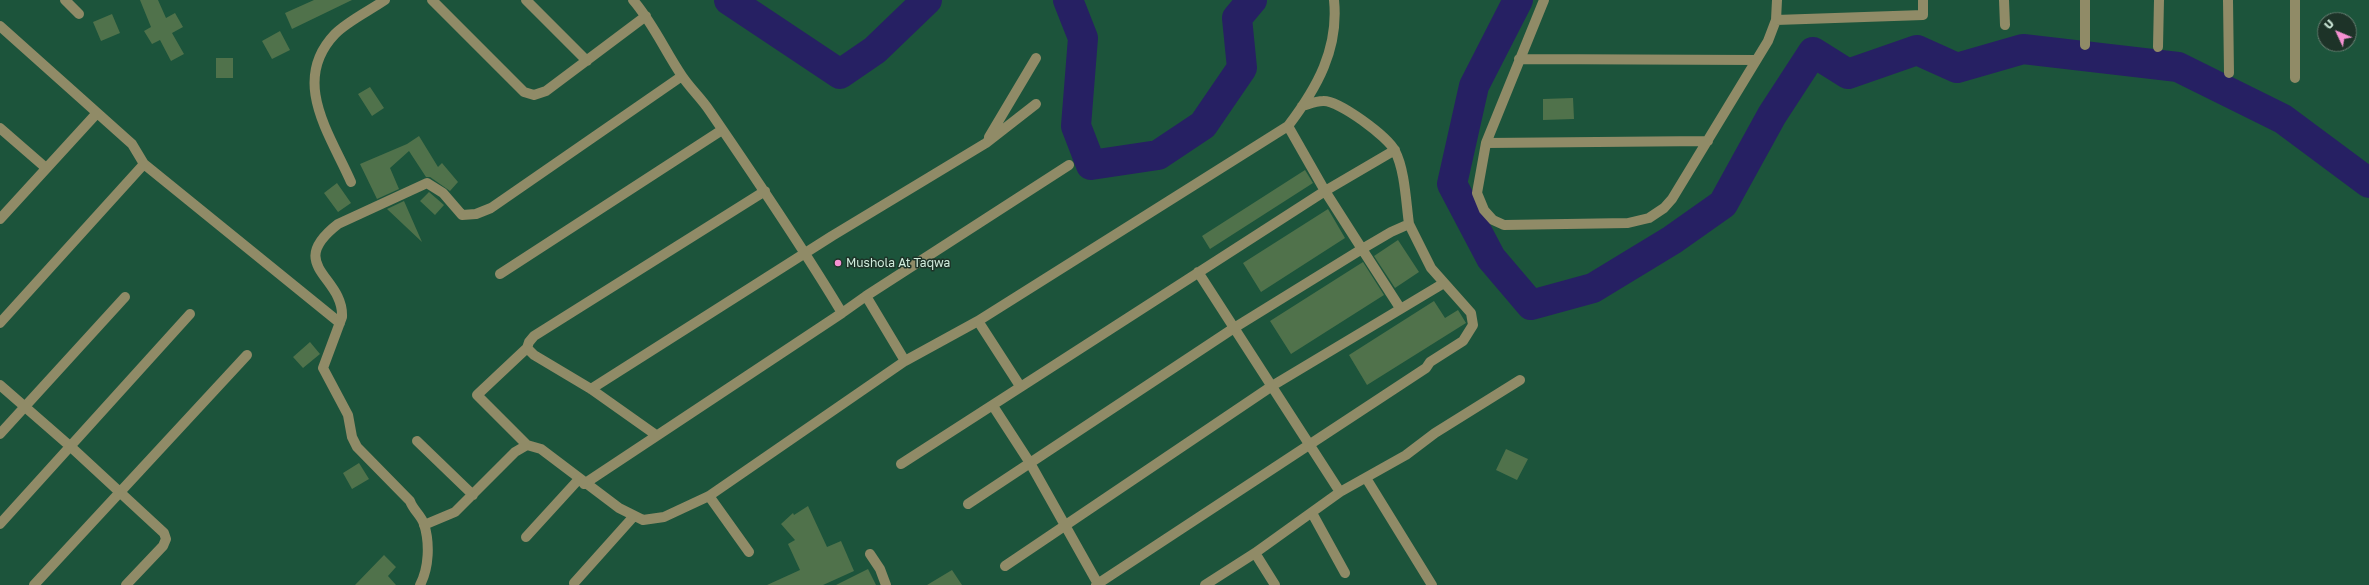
<!DOCTYPE html>
<style>
body{margin:0}
#map{position:relative;width:2369px;height:585px;overflow:hidden;background:#1c543b;font-family:"Golos Text",sans-serif}
canvas{display:block}
.north{position:absolute;left:2317px;top:12px;width:40px;height:40px;box-sizing:border-box;background:#1d3328;border:1px solid #657d70;border-radius:50%;rotate:314deg;font-size:11px;font-weight:700;line-height:16px;text-align:center;color:#d0ecdc}
.north::after{content:'';display:block;margin:auto;width:14px;height:18px;background:#f591d2;clip-path:polygon(50% 0,100% 100%,50% 72%,0 100%)}
</style>
<div id="map">
<canvas width="2369" height="585"></canvas>
<div class="north">U</div>
</div>
<script>
const ctx = document.querySelector('canvas').getContext('2d');
ctx.lineJoin = 'round';
function trace(path, color, width, dash) { ctx.strokeStyle = color; ctx.lineWidth = width; ctx.lineCap = dash ? 'butt' : 'round'; ctx.setLineDash(dash || []); ctx.stroke(path); }
function fill(path, color) { ctx.fillStyle = color; ctx.fill(path, 'evenodd'); }
function write(font, color, halo, rows, align = 'center') {
  ctx.font = font + ' "Golos Text",sans-serif'; ctx.lineWidth = 3; ctx.setLineDash([]); ctx.textBaseline = 'middle'; ctx.strokeStyle = halo; ctx.fillStyle = color; for (const [text, x, y, turn = 0] of rows) {
    ctx.save(); ctx.translate(x, y); ctx.rotate((+turn || 0) * Math.PI / 180); ctx.textAlign = isNaN(turn) ? turn : align; if (halo) ctx.strokeText(text, 0, 0); ctx.fillText(text, 0, 0); ctx.restore();
  }
}
const river = new Path2D(`
 M729 0 840 74 875 50 927 0
 M1068 0 1083 38 1076 126 1091 165 1158 155 1203 125 1242 68 1237 18 1252 0
 M1518 0 1474 86 1452 184 1491 258 1531 305 1593 288 1672 240 1723 204 1772 115 1813 52 1848 74 1917 50 1957 68 2023 49 2178 67 2283 119 2369 183`);
const building = new Path2D(`
 M140 0H158L166 18 175 13 183 27 172 33 184 54 171 61 160 40 152 44 144 31 151 27Z
 M314 0H352L292 29 285 13Z
 M112 14 120 33 101 41 93 22Z
 M280 31 290 50 272 59 262 41Z
 M216 58H233V78H216Z
 M370 87 384 108 372 116 358 94Z
 M1573 98 1574 119 1543 120V99Z
 M419 136 438 167 442 163 458 182 450 191 430 177H426L409 151 390 168 399 189 377 199 360 164 407 144Z
 M1305 170 1313 183 1210 249 1202 236Z
 M337 183 351 203 338 212 324 193Z
 M429 192 444 205 435 215 420 201Z
 M404 201 422 242 387 209Z
 M1328 209 1345 238 1261 292 1243 263Z
 M1398 240 1419 272 1395 288 1374 256Z
 M1363 262 1384 295 1291 354 1270 321Z
 M1434 301 1445 318 1458 310 1466 323 1367 385 1349 355Z
 M310 342 320 354 303 368 293 357Z
 M1506 449 1528 459 1517 480 1496 470Z
 M359 463 369 479 352 489 343 473Z
 M808 506 827 547 841 541 854 571 823 585H767L800 570 788 544 795 540 781 524 793 513 794 515Z
 M384 555 396 567 388 576 396 585H355Z
 M868 569 876 585H836Z
 M952 570 962 585H927Z`);
const minor = new Path2D(`
 M65 0 79 14
 M432 0 524 92 534 95 546 91 646 16
 M526 0 587 61
 M633 0C653 23 665 51 682 76 690 88 701 98 709 110 755 177 800 243 842 313L866 296 905 361 978 321
 M1544 0 1486 143 1477 193 1484 210 1493 220 1504 225 1628 223 1649 218 1664 208 1672 199 1768 41 1776 20 1777 0
 M2004 0 2005 25
 M2085 0V45
 M2228 0 2229 73
 M1776 20 1923 15V0
 M0 26 132 144 144 164 0 323
 M2158 47 2159 0
 M1519 59 1756 60
 M2295 78V0
 M1302 106C1309 104 1316 101 1323 101 1339 100 1388 137 1395 151 1405 170 1406 203 1409 224
 M0 128 46 168
 M989 137 1036 58
 M1486 143 1708 141
 M144 164 340 323
 M351 182C330 134 290 81 335 34 348 21 369 11 385 0
 M0 219 97 113
 M1198 272 1340 492
 M500 274 722 130
 M866 296 1069 165
 M0 385 71 447 164 533 166 539 163 546 126 585
 M1020 386 978 321 1288 126C1317 88 1339 49 1334 0
 M591 389 832 236 986 143 1036 104
 M993 406 1030 463 1098 584
 M0 434 125 297
 M656 435 591 389 534 355 527 348 529 342 534 336 765 191
 M417 441 473 495
 M527 445 477 395 527 348
 M901 464 1325 191 1395 150
 M1366 478 1432 585
 M584 484 842 313
 M709 496 749 552
 M968 504 1234 328 1362 249 1325 191 1288 126
 M1312 513 1345 573
 M0 524 190 314
 M424 525 455 512 515 452 527 445 541 449 619 508 643 520 664 517 709 496 905 361
 M526 537 579 479
 M1255 553 1275 585
 M870 554 880 569 886 585
 M1005 566 1272 386 1444 283
 M574 583 634 516
 M34 585 247 355
 M420 585C429 568 430 543 424 524 421 515 413 510 410 501L357 447 352 437 348 415 323 368 342 317C344 276 284 266 338 224L427 183 443 193 462 215 476 214 491 208 682 76
 M1096 585 1426 368 1430 362 1463 341 1473 325 1471 313 1431 268 1409 224 1391 232 1362 249 1400 308
 M1205 585 1255 553 1340 492 1406 455 1435 433 1520 380`);
const markers = [
 [838,263,4,"#f591d2"]
];
const poiNames = [
 ["Mushola At Taqwa",846,263]
];
trace(river, '#262063', 30);
fill(building, '#50724b');
trace(minor, '#908b67', 10);
for (const [x, y, r, color] of markers) { const dot = new Path2D(); dot.arc(x, y, r, 0, 2 * Math.PI); ctx.fillStyle = color; ctx.fill(dot); trace(dot, '#1d3328', 1.5); }
write('12px', '#d0ecdc', '#1d3328', poiNames, 'left');
</script>
